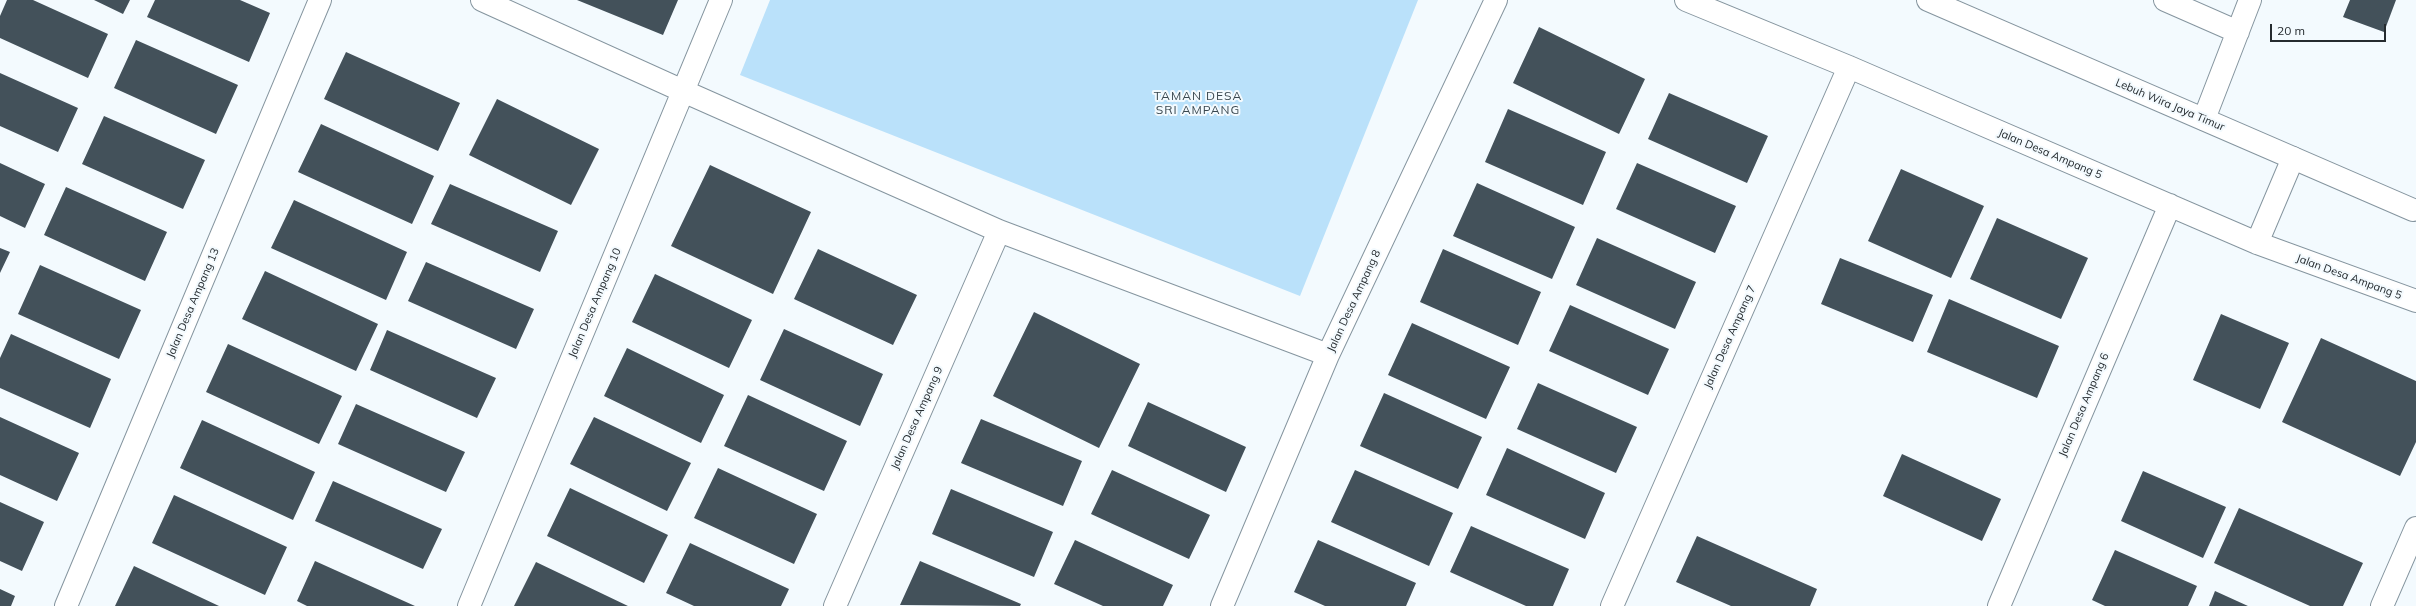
<!DOCTYPE html>
<style>
body{margin:0}
#map{position:relative;width:2416px;height:606px;overflow:hidden;background:#f3fafe;font-family:Mulish,sans-serif}
canvas{display:block}
.scale{position:absolute;left:2270px;top:24px;width:116px;height:18px;box-sizing:border-box;border:2px solid #252b2f;border-top:0;padding-left:5px;font-size:12px;line-height:14px;white-space:nowrap;color:#252b2f;-webkit-text-stroke:3px #f3fafe;paint-order:stroke}
</style>
<div id="map">
<canvas width="2416" height="606"></canvas>
<div class="scale">20 m</div>
</div>
<script>
const ctx = document.querySelector('canvas').getContext('2d');
ctx.lineJoin = 'round';
function fill(path, color) { ctx.fillStyle = color; ctx.fill(path, 'evenodd'); }
function trace(path, color, width, dash) { ctx.strokeStyle = color; ctx.lineWidth = width; ctx.lineCap = dash ? 'butt' : 'round'; ctx.setLineDash(dash || []); ctx.stroke(path); }
function write(font, color, halo, rows, align = 'center') {
  ctx.font = font + ' Mulish,sans-serif'; ctx.lineWidth = 4; ctx.setLineDash([]); ctx.textBaseline = 'middle'; ctx.strokeStyle = halo; ctx.fillStyle = color; for (const [text, x, y, turn = 0] of rows) {
    ctx.save(); ctx.translate(x, y); ctx.rotate((+turn || 0) * Math.PI / 180); ctx.textAlign = isNaN(turn) ? turn : align; if (halo) ctx.strokeText(text, 0, 0); ctx.fillText(text, 0, 0); ctx.restore();
  }
}
const green = new Path2D(`
 M770 0H1418L1300 296 740 75Z`);
const building = new Path2D(`
 M7 0H33L108 34 88 78 0 38V16Z
 M94 0H130L123 14Z
 M155 0H240L270 13 249 62 147 17Z
 M577 0H678L663 35Z
 M2350 0H2396L2384 32 2343 17Z
 M1539 27 1645 79 1619 134 1513 83Z
 M136 40 238 85 216 134 114 88Z
 M346 52 460 103 438 151 324 99Z
 M0 73 78 108 58 152 0 126Z
 M1669 93 1768 136 1747 183 1648 139Z
 M497 99 599 149 571 205 469 155Z
 M1508 109 1606 152 1583 205 1485 162Z
 M104 116 205 160 183 209 82 164Z
 M321 124 434 176 412 224 298 172Z
 M0 163 45 184 25 228 0 216Z
 M1637 163 1736 206 1715 253 1616 209Z
 M710 165 811 212 773 294 671 246Z
 M1901 169 1984 206 1951 278 1868 241Z
 M1477 183 1575 227 1552 279 1453 236Z
 M450 184 558 231 540 272 431 224Z
 M66 187 167 232 145 281 44 235Z
 M294 200 407 252 386 300 271 248Z
 M1997 218 2088 258 2061 319 1970 279Z
 M1597 238 1696 282 1675 329 1576 285Z
 M0 248 10 252 0 273Z
 M818 249 917 295 893 345 794 299Z
 M1443 249 1541 292 1518 345 1420 302Z
 M1840 258 1933 295 1913 342 1821 304Z
 M426 262 534 309 516 349 408 301Z
 M40 265 141 310 119 359 18 314Z
 M265 271 378 324 356 371 242 319Z
 M655 274 752 320 729 368 632 322Z
 M1949 299 2059 346 2037 398 1927 352Z
 M1570 305 1669 349 1648 395 1549 351Z
 M1034 312 1140 364 1099 448 993 396Z
 M2221 314 2289 343 2260 409 2193 380Z
 M1412 323 1510 367 1486 419 1388 375Z
 M784 329 883 374 860 426 760 380Z
 M387 330 496 378 477 418 370 370Z
 M11 334 111 379 90 428 0 388V358Z
 M2321 338 2416 381V442L2400 476 2282 422Z
 M228 344 342 396 319 444 206 392Z
 M627 348 724 395 701 443 604 396Z
 M1538 383 1637 427 1616 473 1517 429Z
 M1384 393 1482 437 1458 489 1360 446Z
 M748 395 847 441 824 491 724 446Z
 M1148 402 1246 447 1226 492 1128 446Z
 M356 404 465 452 446 492 338 444Z
 M0 417 79 453 57 501 0 475Z
 M594 417 691 463 667 511 570 464Z
 M981 419 1082 461 1063 506 961 463Z
 M202 420 315 472 293 520 180 468Z
 M1507 448 1605 493 1585 539 1486 495Z
 M1902 454 2001 499 1982 541 1883 496Z
 M718 468 817 514 794 564 694 518Z
 M1112 470 1210 515 1189 559 1091 514Z
 M1355 470 1453 513 1429 566 1331 522Z
 M2143 471 2226 507 2203 558 2121 521Z
 M333 481 442 529 423 569 315 521Z
 M570 488 668 535 644 583 547 536Z
 M951 489 1053 532 1034 577 932 534Z
 M174 495 287 547 265 595 152 543Z
 M0 502 44 522 22 571 0 561Z
 M2239 508 2363 563 2343 606H2310L2214 563Z
 M1471 526 1569 569 1553 606H1526L1450 572Z
 M1697 536 1817 589 1810 606H1731L1676 582Z
 M1075 540 1173 585 1163 606H1103L1054 584Z
 M1318 540 1416 583 1406 606H1325L1294 592Z
 M690 543 789 589 781 606H694L666 593Z
 M2115 550 2197 586 2188 606H2105L2092 600Z
 M315 561 415 606H307L297 601Z
 M920 561 1021 604 1020 606 900 605Z
 M536 562 628 606H514Z
 M134 566 219 606H115Z
 M0 589 15 596 11 606H0Z
 M2215 591 2248 606H2209Z`);
const minor = new Path2D(`
 M482 0 683 91 999 231 1328 355
 M1686 0 1849 67 2257 243 2416 301
 M2165 0 2238 32
 M2204 119 2250 0
 M2257 243 2293 158
 M66 606 320 0
 M469 606 721 0
 M835 606 999 231
 M1222 606 1328 355 1496 0
 M1612 606 1849 67
 M1999 606 2170 205
 M2382 606 2416 528`);
const tertiary = new Path2D(`
 M1928 0 2413 210`);
const streetNames = [
 ["Lebuh Wira Jaya Timur",2170,105,23],
 ["Jalan Desa Ampang 5",2050,154,23],
 ["Jalan Desa Ampang 5",2349,277,20],
 ["Jalan Desa Ampang 8",1354,301,-65],
 ["Jalan Desa Ampang 13",193,303,-67],
 ["Jalan Desa Ampang 10",595,303,-67],
 ["Jalan Desa Ampang 7",1730,337,-66],
 ["Jalan Desa Ampang 6",2084,405,-67],
 ["Jalan Desa Ampang 9",917,418,-66]
];
const neighbourhoodNames = [
 ["TAMAN DESA",1198,96],
 ["SRI AMPANG",1198,110]
];
fill(green, '#bae1fa');
fill(building, '#43515a');
trace(minor, '#85959f', 24);
trace(tertiary, '#85959f', 24);
trace(minor, '#fff', 22);
trace(tertiary, '#fff', 22);
write('11px', '#252b2f', '#f3fafe', streetNames);
ctx.letterSpacing = '1px';
write('12px', '#39474f', '#f3fafe', neighbourhoodNames);
ctx.letterSpacing = '0px';
</script>
